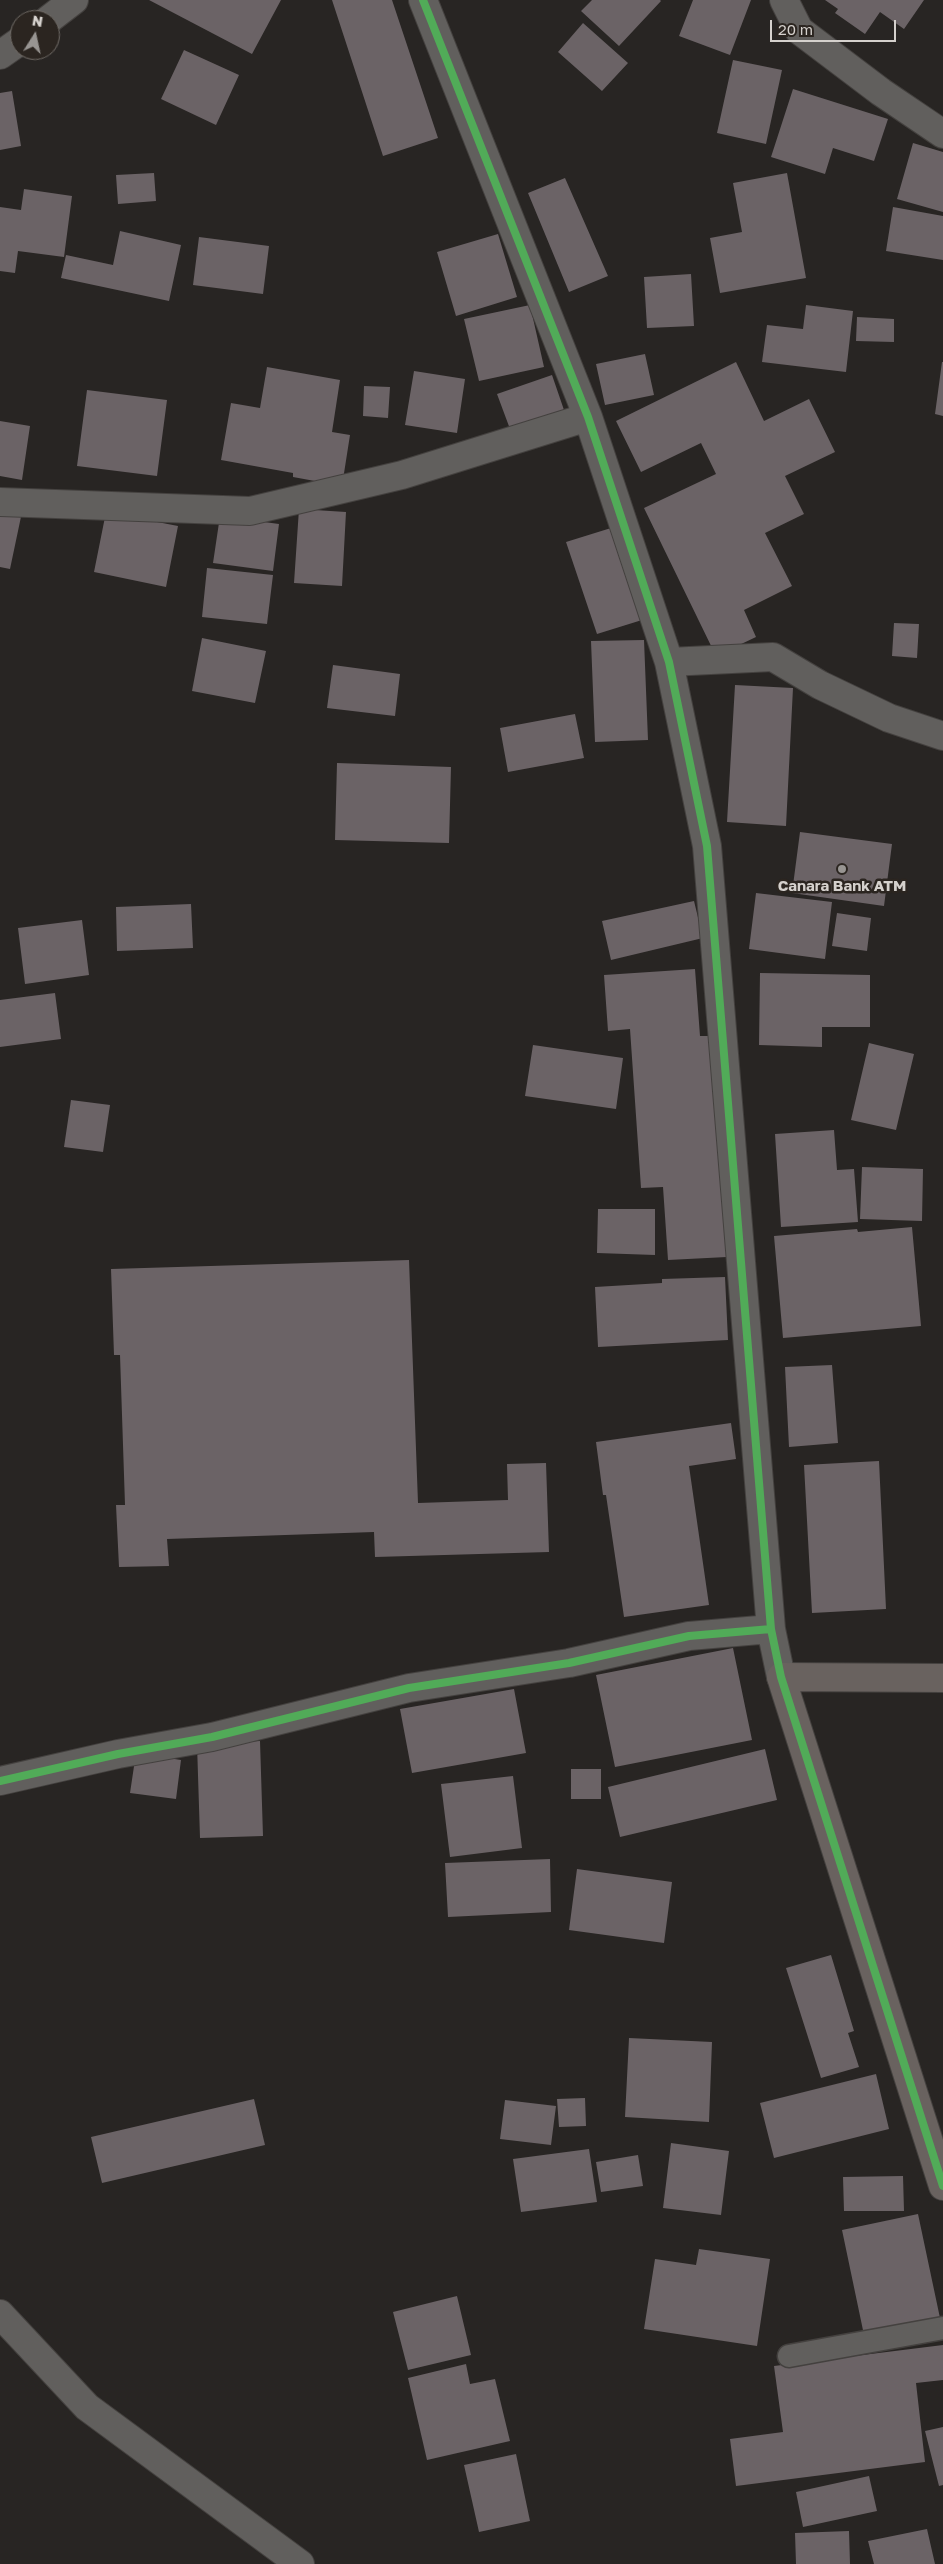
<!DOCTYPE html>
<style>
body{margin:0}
#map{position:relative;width:943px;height:2564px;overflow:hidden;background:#282523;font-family:"Golos Text",sans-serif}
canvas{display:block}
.north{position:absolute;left:10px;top:10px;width:50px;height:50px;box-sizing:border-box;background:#2b2520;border:1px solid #6f6a65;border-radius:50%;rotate:10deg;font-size:14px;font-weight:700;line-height:20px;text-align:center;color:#d5d1cd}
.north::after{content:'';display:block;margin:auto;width:18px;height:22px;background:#989592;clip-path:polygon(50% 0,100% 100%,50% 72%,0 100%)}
.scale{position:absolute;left:770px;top:20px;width:126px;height:22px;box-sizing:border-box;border:2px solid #d5d1cd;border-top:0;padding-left:6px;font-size:15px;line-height:18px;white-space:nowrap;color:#d5d1cd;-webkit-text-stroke:4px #2b2520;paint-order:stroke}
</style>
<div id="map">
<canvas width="943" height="2564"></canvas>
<div class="north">N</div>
<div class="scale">20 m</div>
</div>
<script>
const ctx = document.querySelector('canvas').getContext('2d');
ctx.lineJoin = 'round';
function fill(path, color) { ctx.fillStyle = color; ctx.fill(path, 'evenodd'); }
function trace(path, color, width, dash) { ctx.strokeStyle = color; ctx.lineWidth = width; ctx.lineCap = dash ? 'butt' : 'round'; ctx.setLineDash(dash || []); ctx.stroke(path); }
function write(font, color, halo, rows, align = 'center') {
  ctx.font = font + ' "Golos Text",sans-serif'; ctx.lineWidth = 5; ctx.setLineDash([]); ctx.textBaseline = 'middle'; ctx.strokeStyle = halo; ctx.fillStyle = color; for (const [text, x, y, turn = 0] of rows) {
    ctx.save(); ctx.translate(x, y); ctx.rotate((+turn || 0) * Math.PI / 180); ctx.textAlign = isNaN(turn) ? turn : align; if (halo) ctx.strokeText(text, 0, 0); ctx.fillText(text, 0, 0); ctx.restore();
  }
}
const building = new Path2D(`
 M149 0H281L252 54Z
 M332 0H392L438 138 383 156Z
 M592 0H660L661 1 619 46 581 11Z
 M693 0H751L730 55 679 36Z
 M825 0H924L904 29 880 12 865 34 835 13 838 9Z
 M583 23 628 63 602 91 558 52Z
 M184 50 239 75 216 125 161 99Z
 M733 60 782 70 766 144 717 133Z
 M793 89 888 119 874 161 833 148 825 174 771 157Z
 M12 91 21 146 0 150V93Z
 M913 143 943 152V212L897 199Z
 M154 173 156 201 118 204 116 175Z
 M787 173 806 278 720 293 710 238 742 232 733 183Z
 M565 178 608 276 569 292 528 193Z
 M24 189 72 196 64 257 18 251 15 273 0 271V207L21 210Z
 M893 207 943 216V260L886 251Z
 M120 231 181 245 169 301 61 278 66 255 113 265Z
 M498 234 517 297 456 316 437 252Z
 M199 237 269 246 263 294 193 285Z
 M691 274 694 326 647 328 644 277Z
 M530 305 544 367 479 381 464 319Z
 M806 305 853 311 846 372 762 362 767 325 803 329Z
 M857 317 894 319V342L856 341Z
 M645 354 654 395 605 405 596 364Z
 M736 362 764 421 809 399 835 452 785 476 804 514 765 533 792 586 744 610 756 637 716 656 644 508 716 474 701 443 641 472 616 421Z
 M942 362H943V416L935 414Z
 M267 367 340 380 332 432 350 435 342 486 293 477V473L221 460 231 403 260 408Z
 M414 371 465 379 457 433 405 425Z
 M552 375 564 410 510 429 497 394Z
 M364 386 390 387 388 418 363 416Z
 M87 390 167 400 157 476 77 466Z
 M0 421 30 426 22 480 0 476Z
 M0 507 22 512 10 569 0 567Z
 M299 509 346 512 342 586 294 583Z
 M106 512 178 526 166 587 94 572Z
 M220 516 279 524 273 571 213 563Z
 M611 528 642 620 597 634 566 542Z
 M207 568 273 575 267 624 202 617Z
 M894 623 919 624 917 658 892 656Z
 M202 638 266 651 255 703 192 691Z
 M644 640 648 740 595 742 591 641Z
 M333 665 400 674 395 716 327 708Z
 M735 685 793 688 786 826 727 822Z
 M575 714 584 758 508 772 500 728Z
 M337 763 451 767 449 843 335 840Z
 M800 832 892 844 884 906 792 893Z
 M756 893 832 902 825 959 749 949Z
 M694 901 703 938 611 960 602 921Z
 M191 904 193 948 117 951 116 907Z
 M837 913 871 918 867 951 832 946Z
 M82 920 89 975 25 984 18 928Z
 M695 969 700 1036H712L727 1257 668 1260 663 1187 641 1188 630 1029 608 1031 604 975Z
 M760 973 870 975V1027H822V1047L759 1045Z
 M55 993 61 1039 0 1047V1000Z
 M869 1043 914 1054 896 1130 851 1120Z
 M533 1045 623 1058 616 1109 525 1096Z
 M71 1100 110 1105 103 1152 64 1147Z
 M834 1130 837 1170 854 1169 858 1222 781 1227 775 1134Z
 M862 1167 923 1169 922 1221 860 1219Z
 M598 1209H655V1255L597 1253Z
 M912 1227 921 1326 783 1338 774 1236 857 1229 858 1232Z
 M409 1260 418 1503 508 1500 507 1464 546 1463 549 1552 375 1557 374 1532 167 1539 169 1566 119 1567 116 1505H125L120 1355H114L111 1269Z
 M725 1277 728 1340 598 1347 595 1287 662 1283V1279Z
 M832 1365 838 1443 789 1447 785 1367Z
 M731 1423 736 1459 689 1466 709 1605 624 1617 606 1495H603L596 1442Z
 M879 1461 886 1609 812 1613 804 1465Z
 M733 1648 752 1740 615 1767 596 1675Z
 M514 1689 526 1753 412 1773 400 1709Z
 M260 1741 263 1836 200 1838 197 1744Z
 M765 1749 777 1800 620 1837 608 1787Z
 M136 1753 181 1760 176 1799 130 1793Z
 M571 1769H601V1799H571Z
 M513 1776 522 1848 450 1857 441 1784Z
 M550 1859 551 1912 448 1917 445 1863Z
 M577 1869 672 1882 664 1943 569 1930Z
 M831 1955 854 2031 848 2033 859 2067 821 2078 786 1968Z
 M629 2038 712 2042 709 2122 625 2117Z
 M876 2074 889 2129 774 2158 760 2103Z
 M585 2098 586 2126 559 2127 557 2099Z
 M254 2099 265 2145 102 2183 91 2137Z
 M505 2100 556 2106 551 2145 500 2139Z
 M671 2143 729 2151 721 2215 663 2208Z
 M589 2149 597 2202 521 2212 513 2159Z
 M638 2155 643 2186 601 2192 596 2162Z
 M903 2176 904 2211H844L843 2177Z
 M918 2214 940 2318 864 2335 842 2230Z
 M699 2249 770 2259 757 2346 644 2329 655 2259 696 2265Z
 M457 2296 471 2355 408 2370 393 2312Z
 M943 2345V2380L916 2383 925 2462 736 2486 730 2439 783 2432 774 2366Z
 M466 2364 470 2384 495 2379 510 2441 427 2460 408 2378Z
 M943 2427V2485L939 2486 925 2431Z
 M516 2454 530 2521 479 2532 464 2465Z
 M869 2476 877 2511 803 2527 796 2492Z
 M927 2529 935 2564H874L868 2541Z
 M849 2531 850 2564H796L795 2533Z`);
const lane = new Path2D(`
 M789 2356 943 2328`);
const street = new Path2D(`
 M423 0 588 417 669 662 707 846 771 1629 781 1677
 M784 0 799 30 881 92 943 134
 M48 20 74 0
 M0 55 20 41
 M0 502 250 511 402 475 588 417
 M669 662 773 657 820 685 889 718 943 736
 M0 1781 118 1754 212 1737 409 1688 569 1663 689 1636 771 1629
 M0 2314 87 2407 300 2564`);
const secondary = new Path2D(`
 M943 1678 781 1677 943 2186`);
const cycleway = new Path2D(`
 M423 0 588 417 669 662 707 846 771 1629 781 1677 943 2186
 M0 1781 118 1754 212 1737 409 1688 569 1663 689 1636 771 1629`);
const markers = [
 [842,869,5,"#989592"]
];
const poiNames = [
 ["Canara Bank ATM",842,886]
];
fill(building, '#6b6366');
trace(lane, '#44413f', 25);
trace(street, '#44413f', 30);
trace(secondary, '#44413f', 30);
trace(lane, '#615f5d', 22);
trace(street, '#615f5d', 28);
trace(secondary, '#69625f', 28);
trace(cycleway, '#51ab58', 8);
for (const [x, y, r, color] of markers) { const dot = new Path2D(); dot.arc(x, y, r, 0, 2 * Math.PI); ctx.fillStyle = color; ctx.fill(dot); trace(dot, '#2b2520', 2); }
write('bold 15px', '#d5d1cd', '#2b2520', poiNames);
</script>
